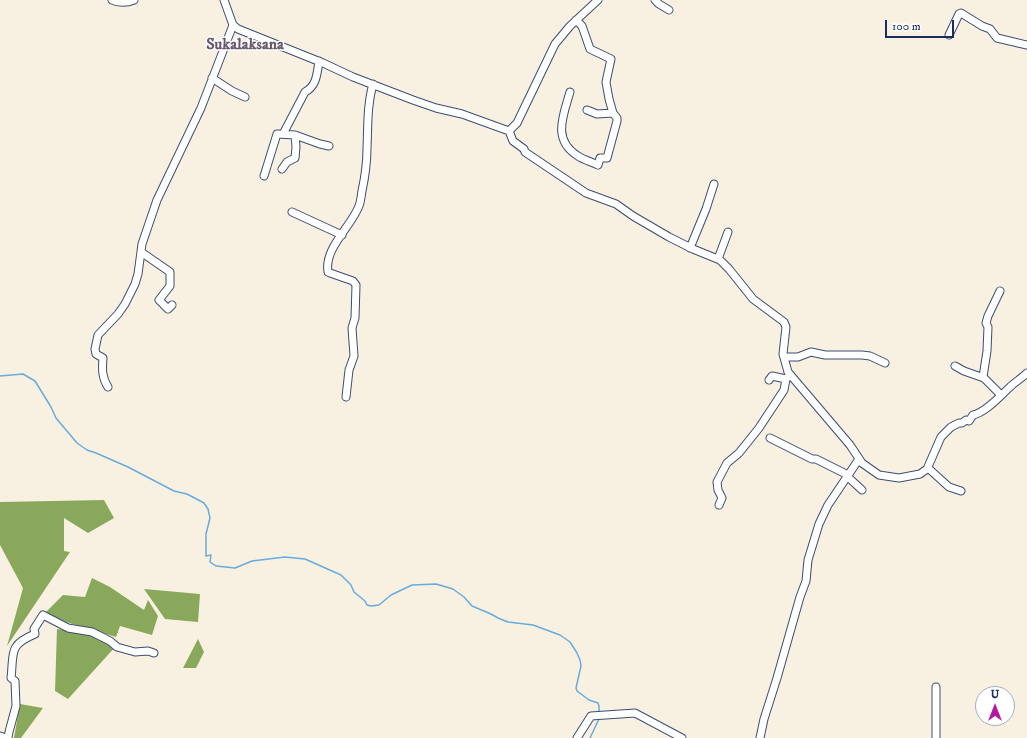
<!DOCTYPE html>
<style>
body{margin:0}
#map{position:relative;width:1027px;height:738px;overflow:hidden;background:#f8f1e2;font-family:"IM FELL DW Pica",serif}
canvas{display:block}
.north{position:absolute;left:975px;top:686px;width:40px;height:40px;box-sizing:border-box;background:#fff;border:1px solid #a4acbf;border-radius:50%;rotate:0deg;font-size:11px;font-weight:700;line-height:16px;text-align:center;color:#1b2f5e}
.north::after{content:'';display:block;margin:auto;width:14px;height:18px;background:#b5179e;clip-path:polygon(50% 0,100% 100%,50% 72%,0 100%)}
.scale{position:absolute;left:885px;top:20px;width:69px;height:18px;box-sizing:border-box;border:2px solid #1b2f5e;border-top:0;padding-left:5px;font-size:12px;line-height:14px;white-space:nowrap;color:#1b2f5e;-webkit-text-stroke:3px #fff;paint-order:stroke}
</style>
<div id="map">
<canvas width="1027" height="738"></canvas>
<div class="north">U</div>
<div class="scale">100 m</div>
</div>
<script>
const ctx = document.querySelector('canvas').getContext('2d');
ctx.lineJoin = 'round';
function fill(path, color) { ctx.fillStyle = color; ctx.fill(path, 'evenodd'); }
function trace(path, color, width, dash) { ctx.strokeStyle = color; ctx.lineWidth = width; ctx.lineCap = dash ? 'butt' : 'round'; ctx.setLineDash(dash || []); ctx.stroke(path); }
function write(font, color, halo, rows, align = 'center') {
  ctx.font = font + ' "IM FELL DW Pica",serif'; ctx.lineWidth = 3; ctx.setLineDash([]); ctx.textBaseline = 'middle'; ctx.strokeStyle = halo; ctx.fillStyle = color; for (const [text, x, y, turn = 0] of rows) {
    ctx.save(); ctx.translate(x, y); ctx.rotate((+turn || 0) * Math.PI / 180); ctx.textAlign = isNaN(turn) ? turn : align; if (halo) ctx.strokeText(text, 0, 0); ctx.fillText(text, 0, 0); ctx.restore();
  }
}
const forest = new Path2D(`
 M104 500 114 518 88 533 64 518V551L70 552 7 646 23 588 0 545V502Z
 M92 578 110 587 144 610 148 600 158 616 152 635 120 626 116 637 43 615 63 595 85 597Z
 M144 589 200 594 198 622 165 619Z
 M57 629 88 634 116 646 68 699 55 691Z
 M198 639 204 652 196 668H183Z
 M20 704 43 708 21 738H14Z`);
const stream = new Path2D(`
 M0 376 23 374 35 381 51 407 56 418 77 443 87 450 96 453 128 467 174 491 187 494 204 503 208 509 210 518 206 534V556L211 555 210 562 216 566 235 568 252 561 285 557 305 559 341 575 351 585 354 592 365 601 367 605 371 606 379 605 391 595 412 585 436 584 453 589 464 597 472 606 491 614 498 618 508 622 533 625 560 635 570 642 577 653 580 660 581 666 576 688 577 691 589 700 598 703 599 706V713
 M590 738 599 719`);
const minor = new Path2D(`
 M112 0C118 3 127 3 134 0
 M224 0 233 25 238 29 323 63 353 77 413 100 436 108 462 114 509 131 513 141 524 149 525 152 586 193 616 204 633 216 669 237 693 249 720 260 729 269 753 299 784 322 786 327 783 354 788 372 850 445 862 463 879 475 899 478 920 474 927 469 941 437 951 427 959 423H962L966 420 969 421 973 415C985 413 1001 395 1010 387 1015 382 1022 378 1027 373
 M655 0 659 4 669 10
 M576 20 582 26 590 49 611 59 606 82 609 99 613 113 597 114 587 110
 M949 35 959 14 961 13 982 26 990 29 997 38 1027 45
 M212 78 232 91 245 97
 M570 92C563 116 552 140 578 156 584 160 592 162 598 165L600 158H607L617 121V118L613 113
 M509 131 517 123 555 44 570 26 598 0
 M283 134 305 92C317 86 317 73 319 61
 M282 169 287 162 295 158 296 147 295 135
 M264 176 277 134 295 135 320 144 329 146
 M292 212 342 235
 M690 248 706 209 714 184
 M141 252 170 272V286L159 300 168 309 172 305
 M718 259 728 232
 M784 357H798L811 352 825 355H862L870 356 885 363
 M955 366 964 371 984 378 1001 395
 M983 377 987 351 988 327 986 323 988 316 1000 291
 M769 380 772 376 786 379
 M108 387C102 378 102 369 103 358L96 354 95 349 98 335 118 314 125 304 135 284 138 274 142 244 157 200 201 108 233 25
 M346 397 349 370 354 356 352 328 355 318 356 285 353 281 330 273 328 272C324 248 351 227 359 206 361 201 361 196 362 191 365 177 367 163 367 148 368 126 367 105 373 84
 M770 438 812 459H816L848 475 849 478 862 490
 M928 468 949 487 961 491
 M719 505 722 498 718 490 717 482 727 463 739 453 759 428 784 390 786 379 790 375
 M0 736 6 738
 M8 738 9 732 16 706 15 681 11 678C14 653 8 645 35 634L34 629 43 615 68 628 92 632 110 641 117 647 135 652 148 651 154 653
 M577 738 591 716 635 713 682 738
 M760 738 764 719 777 678 800 597 806 581 808 560 819 524 828 505 859 459
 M936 738V687`);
const quarterNames = [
 ["Sukalaksana",245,46]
];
fill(forest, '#8aa85b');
trace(stream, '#67acdd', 1.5);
trace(minor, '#3c4c72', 9);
trace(minor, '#fff', 7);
write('bold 16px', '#68586f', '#fff', quarterNames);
</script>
